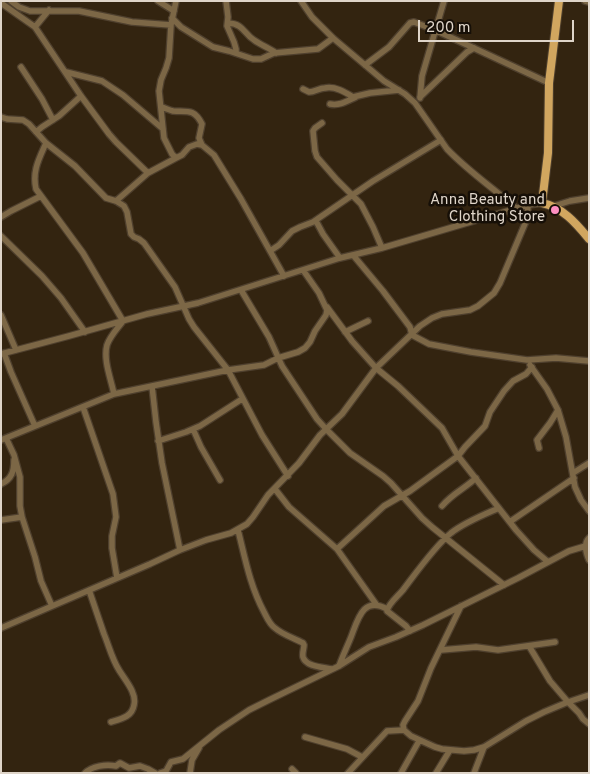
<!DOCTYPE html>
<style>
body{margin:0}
#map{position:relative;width:590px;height:774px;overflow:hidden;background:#332410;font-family:Overpass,sans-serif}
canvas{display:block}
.frame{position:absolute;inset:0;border:2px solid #dfd5c9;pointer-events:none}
.scale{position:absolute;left:418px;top:20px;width:156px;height:22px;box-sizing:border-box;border:2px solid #dfd5c9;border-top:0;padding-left:6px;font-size:15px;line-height:18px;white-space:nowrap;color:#dfd5c9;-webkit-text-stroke:4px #160f07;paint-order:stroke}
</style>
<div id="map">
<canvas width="590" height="774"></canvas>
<div class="frame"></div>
<div class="scale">200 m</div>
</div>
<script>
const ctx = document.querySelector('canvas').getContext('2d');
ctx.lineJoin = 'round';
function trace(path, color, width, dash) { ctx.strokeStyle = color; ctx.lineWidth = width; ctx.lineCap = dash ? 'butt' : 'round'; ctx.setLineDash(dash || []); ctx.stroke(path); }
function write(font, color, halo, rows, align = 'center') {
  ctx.font = font + ' Overpass,sans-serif'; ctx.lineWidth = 5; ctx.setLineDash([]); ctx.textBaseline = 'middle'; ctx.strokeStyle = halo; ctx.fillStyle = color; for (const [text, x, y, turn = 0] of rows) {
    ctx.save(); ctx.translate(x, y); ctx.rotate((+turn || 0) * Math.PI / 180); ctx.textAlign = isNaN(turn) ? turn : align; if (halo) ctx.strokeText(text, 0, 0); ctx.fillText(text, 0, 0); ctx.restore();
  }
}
const minor = new Path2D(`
 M11 1 19 7 30 11H79L132 22 171 25
 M158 1 174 11
 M176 1 171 25 169 58 166 68 161 80 159 91 164 138 172 154 176 158 182 155 189 147 197 144 202 145 214 155 241 199 284 276
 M226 1 228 17 227 26 234 42 236 49V53
 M301 1 312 17 333 38 384 81 405 94 415 103 447 149C468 171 493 188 516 208
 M585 1 589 2
 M1 3 35 27 81 96 109 134 116 142 148 173
 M172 18 181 27 213 47 229 51 253 59H261L274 53 318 49 333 38
 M228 23C244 24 243 33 254 40 261 45 269 48 276 53
 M35 27 49 10
 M365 65 389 47 410 23 414 22 435 30 549 83
 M21 67 42 99 53 120
 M66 72 102 81 123 95 163 129
 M303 89 309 92C315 92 319 88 325 88 335 86 345 92 353 97L370 93 399 90
 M420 97 467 52 474 48
 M420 98 422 76 444 1
 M330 104C340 106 347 101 356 97
 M161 107C165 108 169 110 173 111 187 112 194 108 202 124L199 138 202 145
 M1 117 7 119 23 120 29 124 46 143 75 166 106 198 116 201 124 206 127 212 131 234 134 237 139 239 144 243 175 287 189 319 194 327 228 370 262 435 288 476
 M322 123 315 128 313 131 315 151 317 157 337 180 361 204 373 227 382 248
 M36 132 42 127 59 116 81 96
 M46 143C39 159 32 171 36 189L83 253 123 321C117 329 110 336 107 345 103 360 111 379 114 394
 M116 201 148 173 176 158
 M554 206 570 201 589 198
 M1 217 11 211 41 196
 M316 221 323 234 340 258
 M1 236 42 276 61 298 85 332
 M270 251 279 245 292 231 300 227 313 222 373 181 441 140
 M353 255 383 291 410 327 412 335 429 344 471 352 527 360 556 358 589 361
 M241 290 269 337 282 366 317 419 326 429 350 453 383 476 391 483 422 518 432 527 504 585
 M327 307 352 341 376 368 398 386 442 428 458 456 516 530 534 550 547 561
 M1 315 16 350
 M345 332 368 321
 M4 353 11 372 35 426
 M1 354 69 336 147 314 198 303 340 258 382 248 528 205 542 203
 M530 365 547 389 558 410 566 437 575 487 581 500 589 511
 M152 386 156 422 162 463 180 550
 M83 407 113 494 116 517 112 536V548L117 578
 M193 429 201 447 220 480
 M6 438 14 455 20 477V506L22 517 35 557 41 581 52 606
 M1 440 114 394 228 370 264 365 278 358 298 352 305 348 310 342 315 331 326 315 327 310 319 293 303 270
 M158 441 186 432 200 426 242 399
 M539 448 537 440 550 423 558 410
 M573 473 589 463
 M1 484C12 479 14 471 14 460
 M275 489 289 507 337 549 376 604
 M442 506C453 493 464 489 476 478
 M1 520 22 517
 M511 521 574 478
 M238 530C245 558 250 586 264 612 267 618 270 625 275 628 283 635 294 638 303 643L304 645C304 649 302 653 303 657 306 667 323 667 332 669
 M589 538C583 544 586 553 589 560
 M337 549 384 506 410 491 458 456 465 447 485 426 490 412 504 391 513 381 526 374 532 367
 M89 590C94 605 99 619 104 634 109 646 112 659 119 670 125 680 137 693 134 705 132 717 121 719 111 722
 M461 606 431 668 418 701 405 721 403 725 404 730 411 736 435 747 442 749 464 751 474 750 484 747 526 721 544 712 568 702 589 695
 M1 628 150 564 180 550 206 540 231 533 247 524 253 517 268 495 299 463 320 435 342 414 376 368 420 326 432 318 442 314 470 310 478 306 494 293 500 283 524 226 527 219 528 205
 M410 631 406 626 387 611C388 604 398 596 403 590 416 573 434 547 451 533 465 522 483 515 499 508
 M529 646 550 681 568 702 579 713 583 719 589 724
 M441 650 476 647 498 650 555 642
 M339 666C343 655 347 647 351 637 358 619 363 596 387 609
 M305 737 347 749 362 757
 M292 769 296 773
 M85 773C92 766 106 764 116 766L120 763 129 768 140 766 148 769 155 773
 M160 773 166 771 171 762 183 759 219 730 249 710 269 700 339 666 369 647 396 637 423 625 518 578 569 551 589 545
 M190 773 192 760 199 748
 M348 773 387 731 404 730
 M401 773 419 741
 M436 773 450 750
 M474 773 484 747`);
const major = new Path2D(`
 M559 1 549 83 548 153 542 203C562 207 576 223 589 239`);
const markers = [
 [555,210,5,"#fd8fc1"]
];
const poiNames = [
 ["Anna Beauty and",545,201],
 ["Clothing Store",545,218]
];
trace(minor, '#4f402e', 8);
trace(major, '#4f402e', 10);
trace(minor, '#7c6746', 5.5);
trace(major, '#d1a65f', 8);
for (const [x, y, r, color] of markers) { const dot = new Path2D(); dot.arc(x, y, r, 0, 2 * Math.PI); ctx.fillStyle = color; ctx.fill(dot); trace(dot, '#160f07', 2); }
write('15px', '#dfd5c9', '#160f07', poiNames, 'right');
</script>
